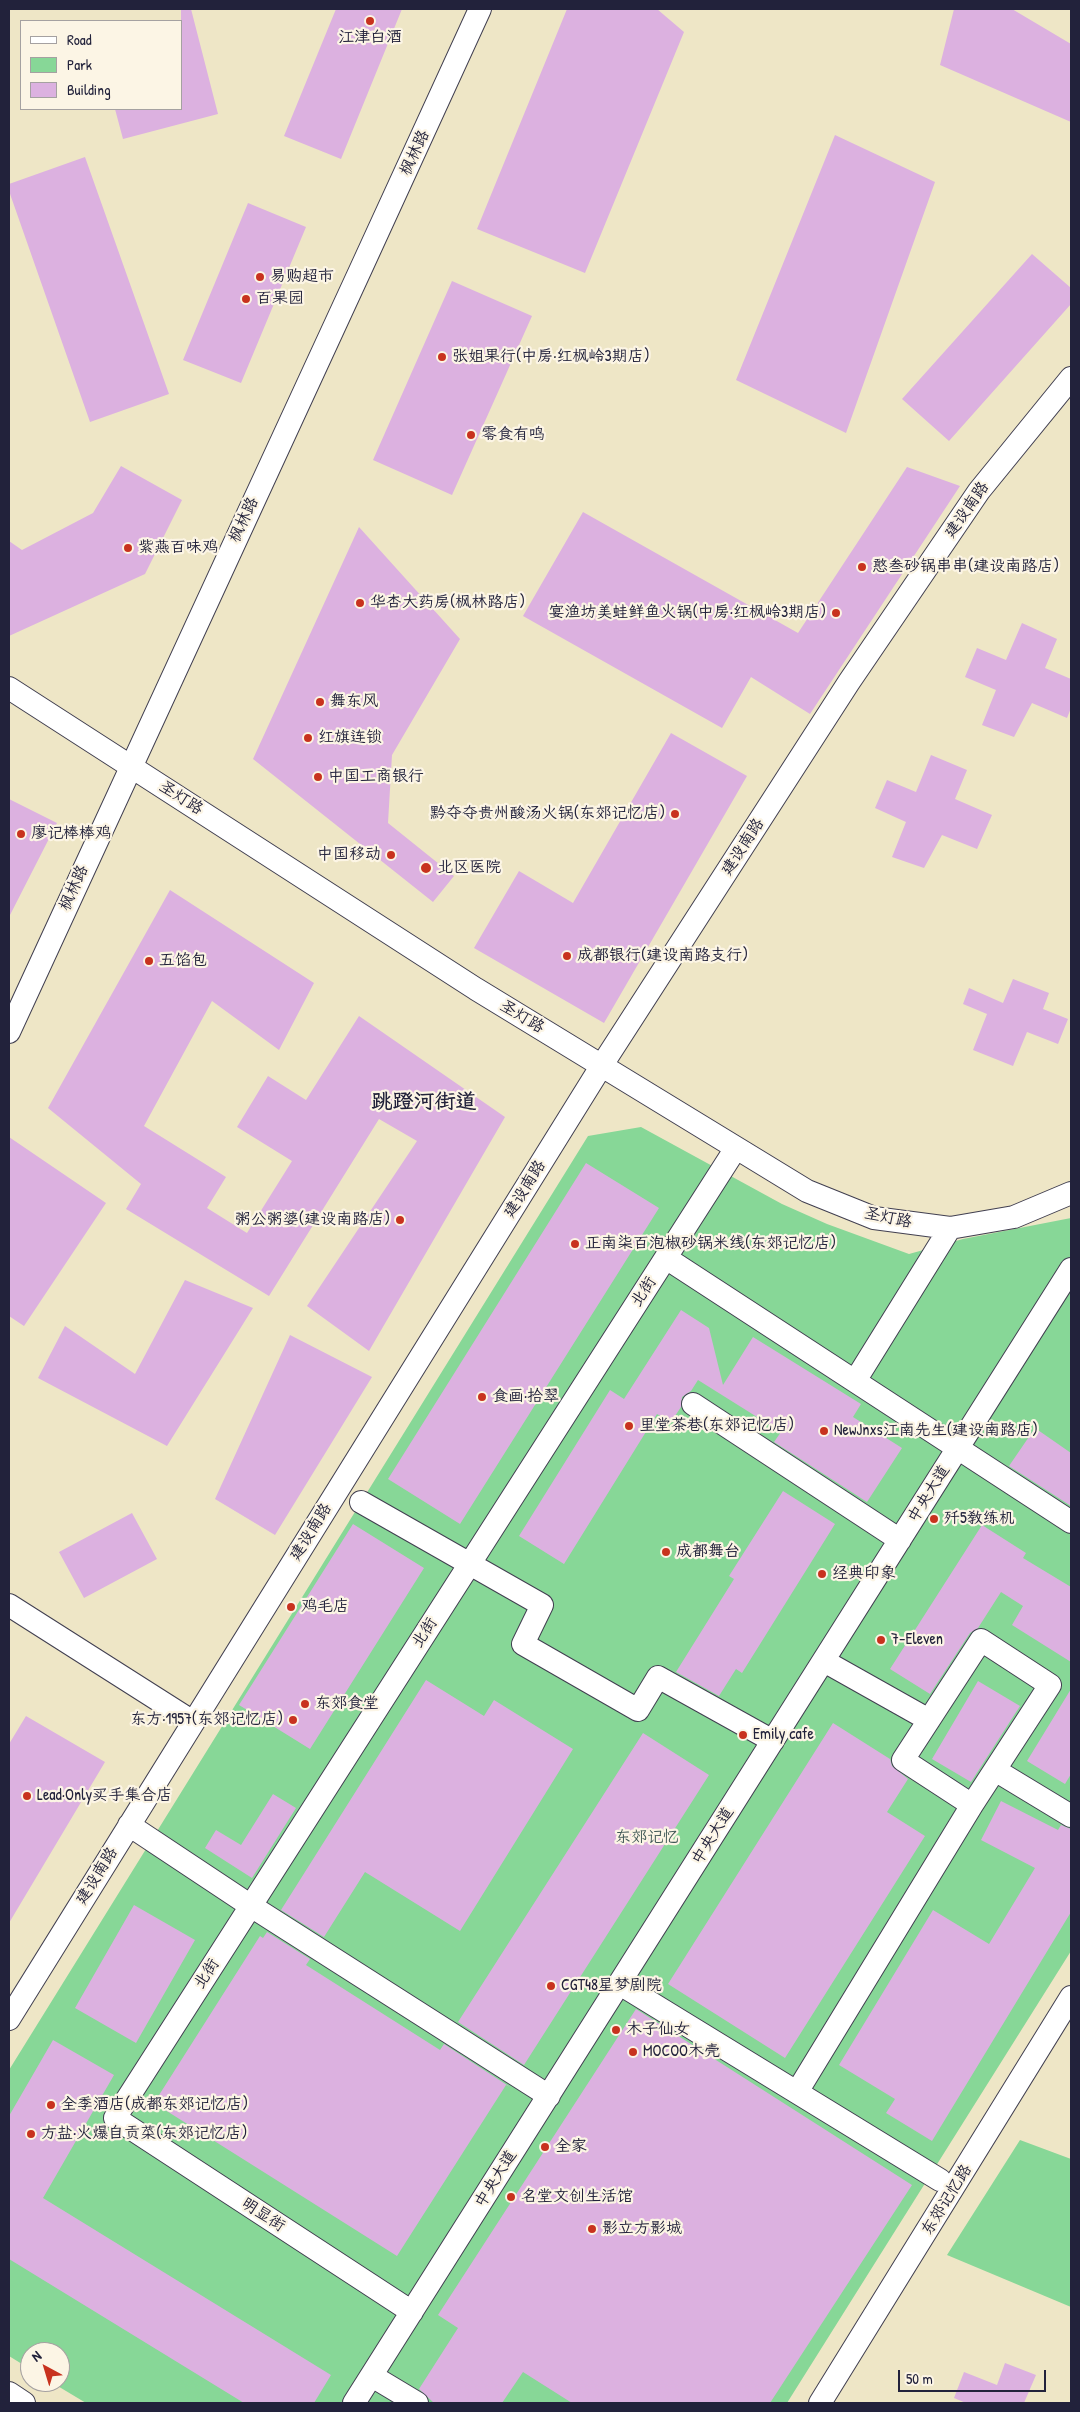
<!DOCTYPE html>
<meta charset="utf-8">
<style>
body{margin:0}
#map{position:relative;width:1080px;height:2412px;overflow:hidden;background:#eee6c6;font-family:"Patrick Hand",sans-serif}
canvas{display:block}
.frame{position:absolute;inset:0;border:10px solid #22223b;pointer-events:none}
.legend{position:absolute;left:20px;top:20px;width:162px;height:90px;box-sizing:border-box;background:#fcf5e5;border:1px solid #a5a1a1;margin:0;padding:6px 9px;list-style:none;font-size:15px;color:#22223b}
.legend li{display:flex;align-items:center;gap:10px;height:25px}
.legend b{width:25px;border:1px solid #a5a1a1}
.north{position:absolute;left:20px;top:2342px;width:50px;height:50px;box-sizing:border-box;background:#fcf5e5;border:1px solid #a5a1a1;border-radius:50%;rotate:321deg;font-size:14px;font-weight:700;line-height:20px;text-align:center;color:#22223b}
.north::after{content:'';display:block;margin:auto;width:18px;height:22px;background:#c8321e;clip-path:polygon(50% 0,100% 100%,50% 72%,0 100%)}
.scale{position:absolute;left:898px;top:2370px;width:148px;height:22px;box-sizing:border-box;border:2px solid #22223b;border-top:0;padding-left:6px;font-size:15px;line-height:18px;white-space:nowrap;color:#22223b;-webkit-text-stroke:4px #fcf5e5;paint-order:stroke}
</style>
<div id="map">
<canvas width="1080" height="2412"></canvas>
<div class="frame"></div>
<ul class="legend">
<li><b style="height:6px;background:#fff"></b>Road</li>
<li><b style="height:14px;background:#87d797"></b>Park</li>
<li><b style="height:14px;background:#dcb1e0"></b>Building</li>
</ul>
<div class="north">N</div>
<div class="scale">50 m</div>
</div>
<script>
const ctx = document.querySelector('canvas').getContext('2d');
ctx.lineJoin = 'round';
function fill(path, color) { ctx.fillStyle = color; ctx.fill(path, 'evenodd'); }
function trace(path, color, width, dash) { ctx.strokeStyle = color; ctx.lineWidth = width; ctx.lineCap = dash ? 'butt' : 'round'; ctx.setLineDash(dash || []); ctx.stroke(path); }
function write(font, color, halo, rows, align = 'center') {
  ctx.font = font + ' "Patrick Hand","LXGW WenKai TC",sans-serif'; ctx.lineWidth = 4.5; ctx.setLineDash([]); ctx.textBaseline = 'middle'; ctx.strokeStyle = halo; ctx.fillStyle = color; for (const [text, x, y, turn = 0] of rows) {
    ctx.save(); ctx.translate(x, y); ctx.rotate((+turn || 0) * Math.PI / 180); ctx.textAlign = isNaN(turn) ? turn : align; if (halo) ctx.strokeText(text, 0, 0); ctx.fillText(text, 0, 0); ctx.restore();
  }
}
const green = new Path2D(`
 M641 1127 782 1204 827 1224 909 1254 963 1239 1071 1218V1951L787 2403H86L51 2382H60V2352H30V2369L9 2356V2070L588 1136Z
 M1020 2140 1071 2159V2307L947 2255Z`);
const building = new Path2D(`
 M181 9H191L218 114 123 139 115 109H181Z
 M336 9H402L341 159 284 136Z
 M567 9H657L684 32 585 273 477 229Z
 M954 9H1012L1071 44V122L940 65Z
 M835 135 935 182 846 433 736 380Z
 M85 157 169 394 90 422 9 191V184Z
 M248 203 306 227 241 383 183 360Z
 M1032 254 1071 288V304L949 441 902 399Z
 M452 281 532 316 452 495 373 460Z
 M121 466 182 500 145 574 9 636V541L22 550 93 513Z
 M907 467 960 486 810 714 751 677 722 728 523 616 583 512 798 633Z
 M359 527 460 639 392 755 388 823 454 876 433 902 253 759Z
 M1022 623 1057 639 1045 668 1071 679V708L1067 718 1032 703 1014 737 982 725 996 690 965 677 977 648 1006 660Z
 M671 733 747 776 604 1023 474 948 519 871 573 903Z
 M931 755 967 770 955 799 992 815 977 849 942 835 924 868 892 857 906 822 875 808 887 780 916 792Z
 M9 799 57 823 9 917Z
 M170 890 314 983 279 1050 212 1001 144 1126 226 1177 207 1208 247 1233 292 1161 237 1127 268 1076 306 1100 359 1016 505 1117 369 1351 307 1306 417 1141 379 1119 269 1296 126 1209 141 1184 48 1108Z
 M1013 979 1049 993 1043 1009 1068 1019 1058 1044 1027 1032 1013 1066 973 1050 987 1014 963 1004 969 988 1003 1003Z
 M9 1137 106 1203 24 1326 9 1316Z
 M586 1163 659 1208 460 1524 388 1479Z
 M185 1280 253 1308 167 1446 38 1378 65 1326 135 1374Z
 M681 1310 709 1328 723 1385 753 1337 861 1404 853 1417 902 1448 867 1502 774 1442 781 1432 698 1380 691 1391 682 1397 681 1407 671 1422 657 1414 564 1564 519 1536 610 1390 624 1399Z
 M290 1335 372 1377 275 1535 215 1499Z
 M1035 1428 1071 1453V1506L1009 1466Z
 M783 1491 835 1524 742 1673 736 1669 719 1696 676 1672 734 1579 729 1576Z
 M132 1513 157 1559 84 1598 59 1552Z
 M353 1524 424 1568 310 1749 239 1705Z
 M982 1525 1026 1553 1023 1558 1071 1587V1662L1012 1625 1023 1606 1001 1592 978 1628 970 1633 930 1694 890 1669Z
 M426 1680 484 1716 494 1700 573 1749 460 1931 365 1872 324 1937 281 1910Z
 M978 1681 1020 1706 971 1782 932 1759Z
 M1071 1689V1774L1065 1784 1027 1761Z
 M26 1716 105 1762 9 1923V1744Z
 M833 1723 890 1759 892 1766 908 1779 887 1812 925 1836 785 2058 668 1984Z
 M643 1733 709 1775 524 2065 458 2022Z
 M273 1794 296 1808 252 1878 205 1848 216 1830 241 1845Z
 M1001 1801 1058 1830 1061 1825 1071 1829V1912L932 2141 886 2113 895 2099 839 2065 933 1910 989 1944 1035 1868 981 1840Z
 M134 1905 195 1940 136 2043 75 2008Z
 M267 1932 310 1959 306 1965 440 2050 444 2044 510 2087 506 2085 397 2256 154 2103 260 1936 263 1938Z
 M636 2009 912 2185 770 2403H572L523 2372 502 2403H434L419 2389 458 2328 438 2315Z
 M53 2040 114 2075 43 2198 331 2375 314 2403H244L9 2259V2116Z
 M1005 2363 1036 2375 1024 2403H966L954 2398 964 2372 997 2385Z`);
const minor = new Path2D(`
 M9 688 476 989 807 1191 874 1218 950 1228 1014 1217 1071 1193
 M9 1032C163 690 325 351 480 9
 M666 1258 1071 1522
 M855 1381 950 1228
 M693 1404 900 1540
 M361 1502 542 1605 523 1644 638 1710 658 1677 773 1741
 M9 1605 193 1722
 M981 1640 1050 1685 972 1805 903 1760Z
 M824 1661 929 1720
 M995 1770 1071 1816
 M129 1825 251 1906 549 2096
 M620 1984 940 2180
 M9 2019 602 1065 849 682 979 491 1071 378
 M797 2092 972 1805
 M412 2312 115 2118 736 1148
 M372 2376 417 2403
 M9 2393 24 2403
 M354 2403 1071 1269
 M820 2403 1071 1997`);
const markers = [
 [370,21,5,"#c8321e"],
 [260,277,5,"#c8321e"],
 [246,299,5,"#c8321e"],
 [442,357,5,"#c8321e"],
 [471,435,5,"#c8321e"],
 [128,548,5,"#c8321e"],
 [862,567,5,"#c8321e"],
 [360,603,5,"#c8321e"],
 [836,613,5,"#c8321e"],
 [320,702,5,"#c8321e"],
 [308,738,5,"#c8321e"],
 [318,777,5,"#c8321e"],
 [675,814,5,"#c8321e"],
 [21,834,5,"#c8321e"],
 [391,855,5,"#c8321e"],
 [426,868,6,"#c8321e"],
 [567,956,5,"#c8321e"],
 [149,961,5,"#c8321e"],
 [400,1220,5,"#c8321e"],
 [575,1244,5,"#c8321e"],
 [482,1397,5,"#c8321e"],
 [629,1426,5,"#c8321e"],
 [824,1431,5,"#c8321e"],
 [934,1519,5,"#c8321e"],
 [666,1552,5,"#c8321e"],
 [822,1574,5,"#c8321e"],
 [291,1607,5,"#c8321e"],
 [881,1640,5,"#c8321e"],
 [305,1704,5,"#c8321e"],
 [293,1720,5,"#c8321e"],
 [743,1735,5,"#c8321e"],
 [27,1796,5,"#c8321e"],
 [551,1986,5,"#c8321e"],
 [616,2030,5,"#c8321e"],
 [633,2052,5,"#c8321e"],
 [51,2105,5,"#c8321e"],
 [31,2134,5,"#c8321e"],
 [545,2147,5,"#c8321e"],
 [511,2197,5,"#c8321e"],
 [592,2229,5,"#c8321e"]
];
const poiNames = [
 ["江津白酒",370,38,"center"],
 ["易购超市",270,277],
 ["百果园",256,299],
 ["张姐果行(中房·红枫岭3期店)",452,357],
 ["零食有鸣",481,435],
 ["紫燕百味鸡",138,548],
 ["憨叁砂锅串串(建设南路店)",872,567],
 ["华杏大药房(枫林路店)",370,603],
 ["宴渔坊美蛙鲜鱼火锅(中房·红枫岭3期店)",826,613,"right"],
 ["舞东风",330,702],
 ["红旗连锁",318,738],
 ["中国工商银行",328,777],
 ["黔夺夺贵州酸汤火锅(东郊记忆店)",665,814,"right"],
 ["廖记棒棒鸡",31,834],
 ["中国移动",381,855,"right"],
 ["北区医院",437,868],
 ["成都银行(建设南路支行)",577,956],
 ["五馅包",159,961],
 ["粥公粥婆(建设南路店)",390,1220,"right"],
 ["正南柒百泡椒砂锅米线(东郊记忆店)",585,1244],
 ["食画·拾翠",492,1397],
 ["里堂茶巷(东郊记忆店)",639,1426],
 ["NewJnxs江南先生(建设南路店)",834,1431],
 ["歼5教练机",944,1519],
 ["成都舞台",676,1552],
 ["经典印象",832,1574],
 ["鸡毛店",301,1607],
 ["7-Eleven",891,1640],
 ["东郊食堂",315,1704],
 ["东方·1957(东郊记忆店)",283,1720,"right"],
 ["Emily cafe",753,1735],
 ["Lead·Only买手集合店",37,1796],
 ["CGT48星梦剧院",561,1986],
 ["木子仙女",626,2030],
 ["MOCOO木壳",643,2052],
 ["全季酒店(成都东郊记忆店)",61,2105],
 ["方盐·火爆自贡菜(东郊记忆店)",41,2134],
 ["全家",555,2147],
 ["名堂文创生活馆",521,2197],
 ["影立方影城",602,2229]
];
const streetNames = [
 ["枫林路",415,153,-65],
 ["建设南路",967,510,-55],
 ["枫林路",244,520,-65],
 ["圣灯路",181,798,33],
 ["建设南路",743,847,-57],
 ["枫林路",74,888,-66],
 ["圣灯路",522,1017,31],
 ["建设南路",525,1189,-58],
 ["圣灯路",888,1218,12],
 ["北街",644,1292,-57],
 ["中央大道",929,1494,-58],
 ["建设南路",311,1532,-58],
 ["北街",425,1633,-57],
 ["中央大道",713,1836,-58],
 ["建设南路",97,1876,-58],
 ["北街",207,1974,-57],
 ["中央大道",496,2179,-58],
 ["东郊记忆路",947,2200,-58],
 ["明显街",263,2215,33]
];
const parkNames = [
 ["东郊记忆",647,1838]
];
const districtNames = [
 ["跳蹬河街道",424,1102]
];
fill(green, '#87d797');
fill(building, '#dcb1e0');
trace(minor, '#413f50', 24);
trace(minor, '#fff', 22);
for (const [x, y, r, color] of markers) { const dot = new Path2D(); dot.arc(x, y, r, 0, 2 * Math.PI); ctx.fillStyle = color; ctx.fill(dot); trace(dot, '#fcf5e5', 2); }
write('16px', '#22223b', '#fcf5e5', poiNames, 'left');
write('16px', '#22223b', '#fcf5e5', streetNames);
write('16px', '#405857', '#fcf5e5', parkNames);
write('bold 21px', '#22223b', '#fcf5e5', districtNames);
</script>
